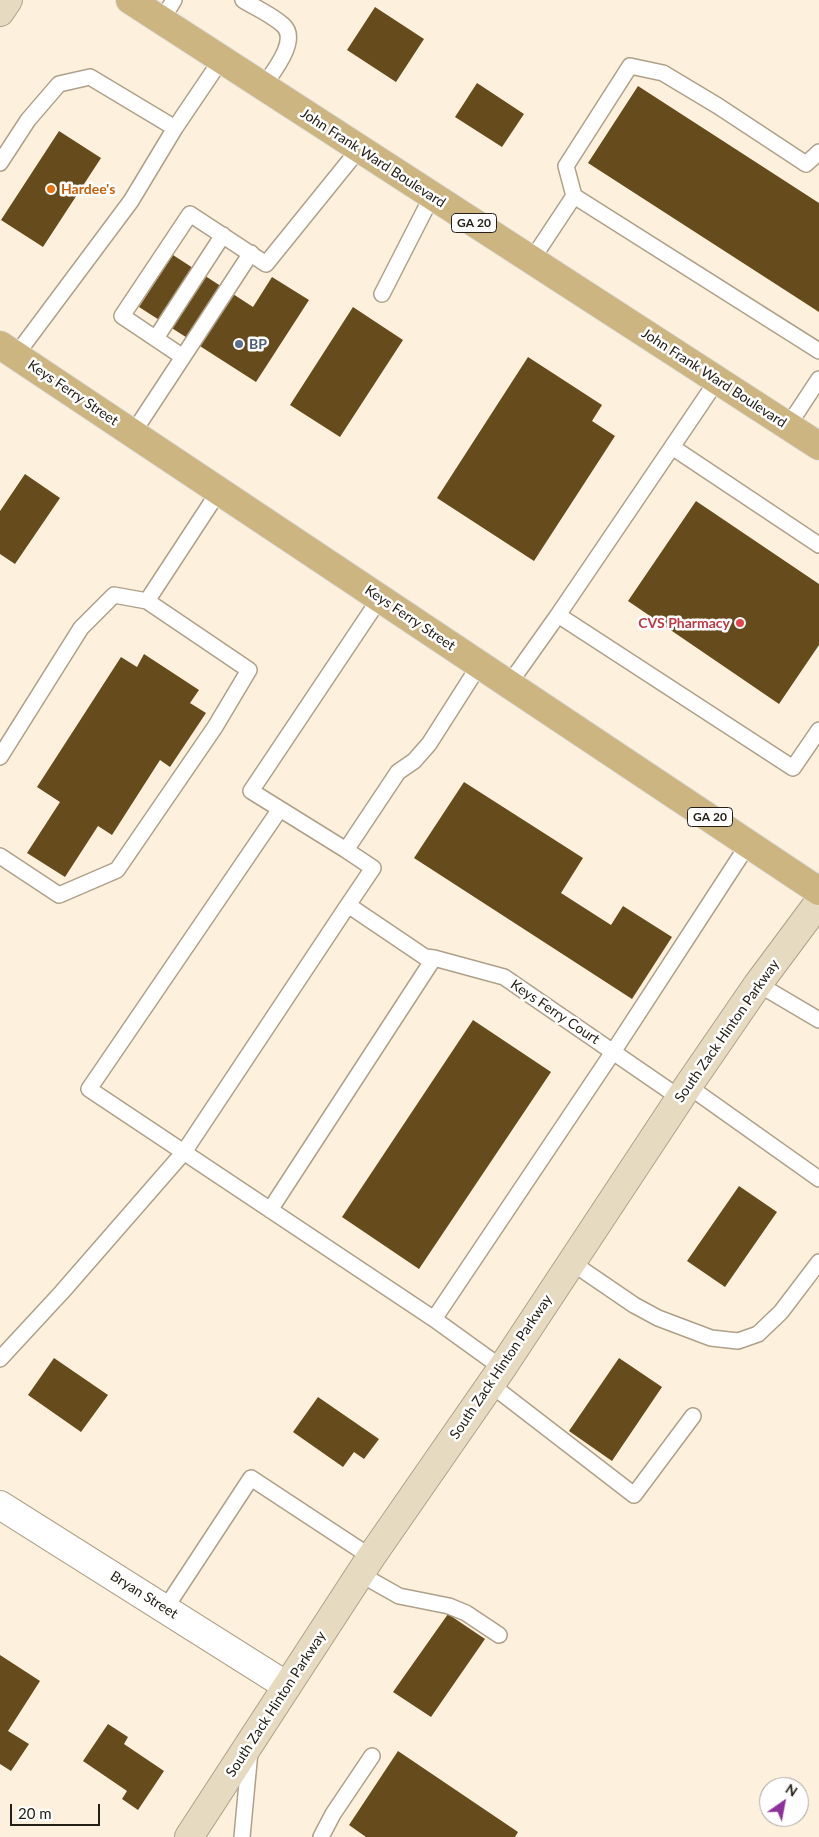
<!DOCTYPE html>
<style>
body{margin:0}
#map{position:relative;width:819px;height:1837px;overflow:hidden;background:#fdf1dd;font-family:Lato,sans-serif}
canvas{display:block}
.north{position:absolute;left:759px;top:1777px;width:50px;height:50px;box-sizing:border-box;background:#fff;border:1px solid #a8a6a2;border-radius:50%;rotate:33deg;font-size:14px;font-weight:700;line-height:20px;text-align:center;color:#252017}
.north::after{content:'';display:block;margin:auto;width:18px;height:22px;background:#8d329c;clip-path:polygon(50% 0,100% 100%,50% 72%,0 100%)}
.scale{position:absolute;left:10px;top:1804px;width:90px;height:22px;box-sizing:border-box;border:2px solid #252017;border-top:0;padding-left:6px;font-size:15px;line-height:18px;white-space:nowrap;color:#252017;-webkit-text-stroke:4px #fff;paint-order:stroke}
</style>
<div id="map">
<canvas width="819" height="1837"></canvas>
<div class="north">N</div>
<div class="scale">20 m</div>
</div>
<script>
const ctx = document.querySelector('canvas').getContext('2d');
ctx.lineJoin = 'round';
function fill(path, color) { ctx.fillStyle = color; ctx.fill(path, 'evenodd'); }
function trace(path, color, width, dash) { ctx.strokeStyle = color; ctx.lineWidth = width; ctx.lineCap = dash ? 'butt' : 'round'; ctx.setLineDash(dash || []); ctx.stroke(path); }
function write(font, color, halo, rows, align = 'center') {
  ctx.font = font + ' Lato,sans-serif'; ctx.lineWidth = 5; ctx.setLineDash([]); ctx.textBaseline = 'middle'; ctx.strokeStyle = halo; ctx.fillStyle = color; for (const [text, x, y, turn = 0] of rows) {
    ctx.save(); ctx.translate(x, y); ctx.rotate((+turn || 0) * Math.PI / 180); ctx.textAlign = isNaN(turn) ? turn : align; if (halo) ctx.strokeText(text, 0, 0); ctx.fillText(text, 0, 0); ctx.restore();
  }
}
const building = new Path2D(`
 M375 7 424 39 396 82 347 50Z
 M477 83 524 114 502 147 455 117Z
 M638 86 819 203V312L588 163Z
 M59 131 101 158 43 247 1 220Z
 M173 255 253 307 272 277 309 300 256 382 139 307Z
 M353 307 403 340 340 437 290 405Z
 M528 357 602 405 592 421 615 436 534 561 437 498Z
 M25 474 60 498 15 564 0 554V511Z
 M696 501 819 584V645L779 704 628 601Z
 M144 654 199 690 190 703 206 713 170 767 160 760 112 835 98 826 65 877 27 853 60 802 37 787 121 657 137 667Z
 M464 782 583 858 561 893 611 925 623 906 672 937 632 999 414 858Z
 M473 1020 551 1072 419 1269 342 1217Z
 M739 1186 777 1212 725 1287 687 1261Z
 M54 1358 108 1395 81 1432 28 1395Z
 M619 1358 662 1387 612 1461 569 1431Z
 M318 1397 379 1439 364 1459 354 1452 343 1467 293 1432Z
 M448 1614 485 1639 431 1717 393 1692Z
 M0 1655 40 1681 8 1731 29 1744 11 1771 0 1764Z
 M108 1724 128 1737 124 1744 164 1771 138 1810 122 1799 127 1791 83 1761Z
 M398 1751 518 1832 515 1837H366L349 1825Z`);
const lane = new Path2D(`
 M243 0C256 8 272 15 283 25 300 40 272 73 263 87
 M161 21 174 0
 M175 128 221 60
 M0 163 28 120 59 84 90 77 175 128 131 201 16 355
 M574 196 566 166 630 66 663 73 718 106 806 164 819 152
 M531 261 574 196 819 351
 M382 294 432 196
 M156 338 223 235
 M183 357 251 253
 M718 379 672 447 819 545
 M788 426 819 379
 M133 433 183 357 122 316 190 214 266 264 359 149
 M380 598 251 791 280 809 89 1089 434 1319 502 1368
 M556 618 672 447
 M509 684 558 615 793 768 819 730
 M0 757 81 628 114 595 147 601 219 491
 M280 809 346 850 373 868 348 905 425 957 434 958 504 977 680 1098
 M346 850 398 772 414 761 429 744 480 664
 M0 856 59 895 117 870 215 727 249 670 147 601
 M758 984 819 1020
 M688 1086 819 1179
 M270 1210 434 958
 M571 1262 634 1305 658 1318 711 1338 738 1341 758 1334 781 1312 819 1262
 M434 1319 613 1052 749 843
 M0 1359 62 1292 184 1152 348 905
 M490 1384 634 1495 693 1416
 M360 1574 399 1596 449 1606 466 1613 499 1635
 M165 1609 251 1478 371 1557
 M242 1837 250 1751
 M321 1837 333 1814 372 1756`);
const street = new Path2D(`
 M0 1505 287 1686`);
const secondary = new Path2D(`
 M0 12 8 0
 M189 1837 371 1557 502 1368 688 1086 758 984 819 902`);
const primary = new Path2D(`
 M130 0 819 446
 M0 345 819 891`);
const markers = [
 [51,189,5,"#e8710a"],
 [239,344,5,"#5c6f8a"],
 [740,623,5,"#e0444e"]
];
const shields = [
 [474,223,45],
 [710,817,45]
];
const shieldNames = [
 ["GA 20",474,223],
 ["GA 20",710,817]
];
const streetNames = [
 ["John Frank Ward Boulevard",373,158,33],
 ["John Frank Ward Boulevard",714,378,33],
 ["Keys Ferry Street",73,393,34],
 ["Keys Ferry Street",410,618,34],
 ["Keys Ferry Court",555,1012,34],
 ["South Zack Hinton Parkway",727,1031,-55],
 ["South Zack Hinton Parkway",501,1367,-56],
 ["Bryan Street",144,1595,32],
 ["South Zack Hinton Parkway",276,1704,-57]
];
const foodNames = [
 ["Hardee's",61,189]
];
const serviceNames = [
 ["BP",249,344]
];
const healthNames = [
 ["CVS Pharmacy",730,623]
];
fill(building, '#664c1d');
trace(lane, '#afa089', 18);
trace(street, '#afa089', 30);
trace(secondary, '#afa089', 30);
trace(primary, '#e0e0df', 30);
trace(lane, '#fff', 15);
trace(street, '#fff', 28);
trace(secondary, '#e6dac1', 28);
trace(primary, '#cdb582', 28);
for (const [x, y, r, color] of markers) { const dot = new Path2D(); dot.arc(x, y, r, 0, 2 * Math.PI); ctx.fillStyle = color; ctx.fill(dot); trace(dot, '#fff', 2); }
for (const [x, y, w] of shields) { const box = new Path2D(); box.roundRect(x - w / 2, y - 9.5, w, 19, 4); ctx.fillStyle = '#fff'; ctx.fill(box); trace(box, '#252017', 1); }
write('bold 12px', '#252017', null, shieldNames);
write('14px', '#252017', '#fff', streetNames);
write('bold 14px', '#c56008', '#fff', foodNames, 'left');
write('bold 14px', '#4e5e75', '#fff', serviceNames, 'left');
write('bold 14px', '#be3a42', '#fff', healthNames, 'right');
</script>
